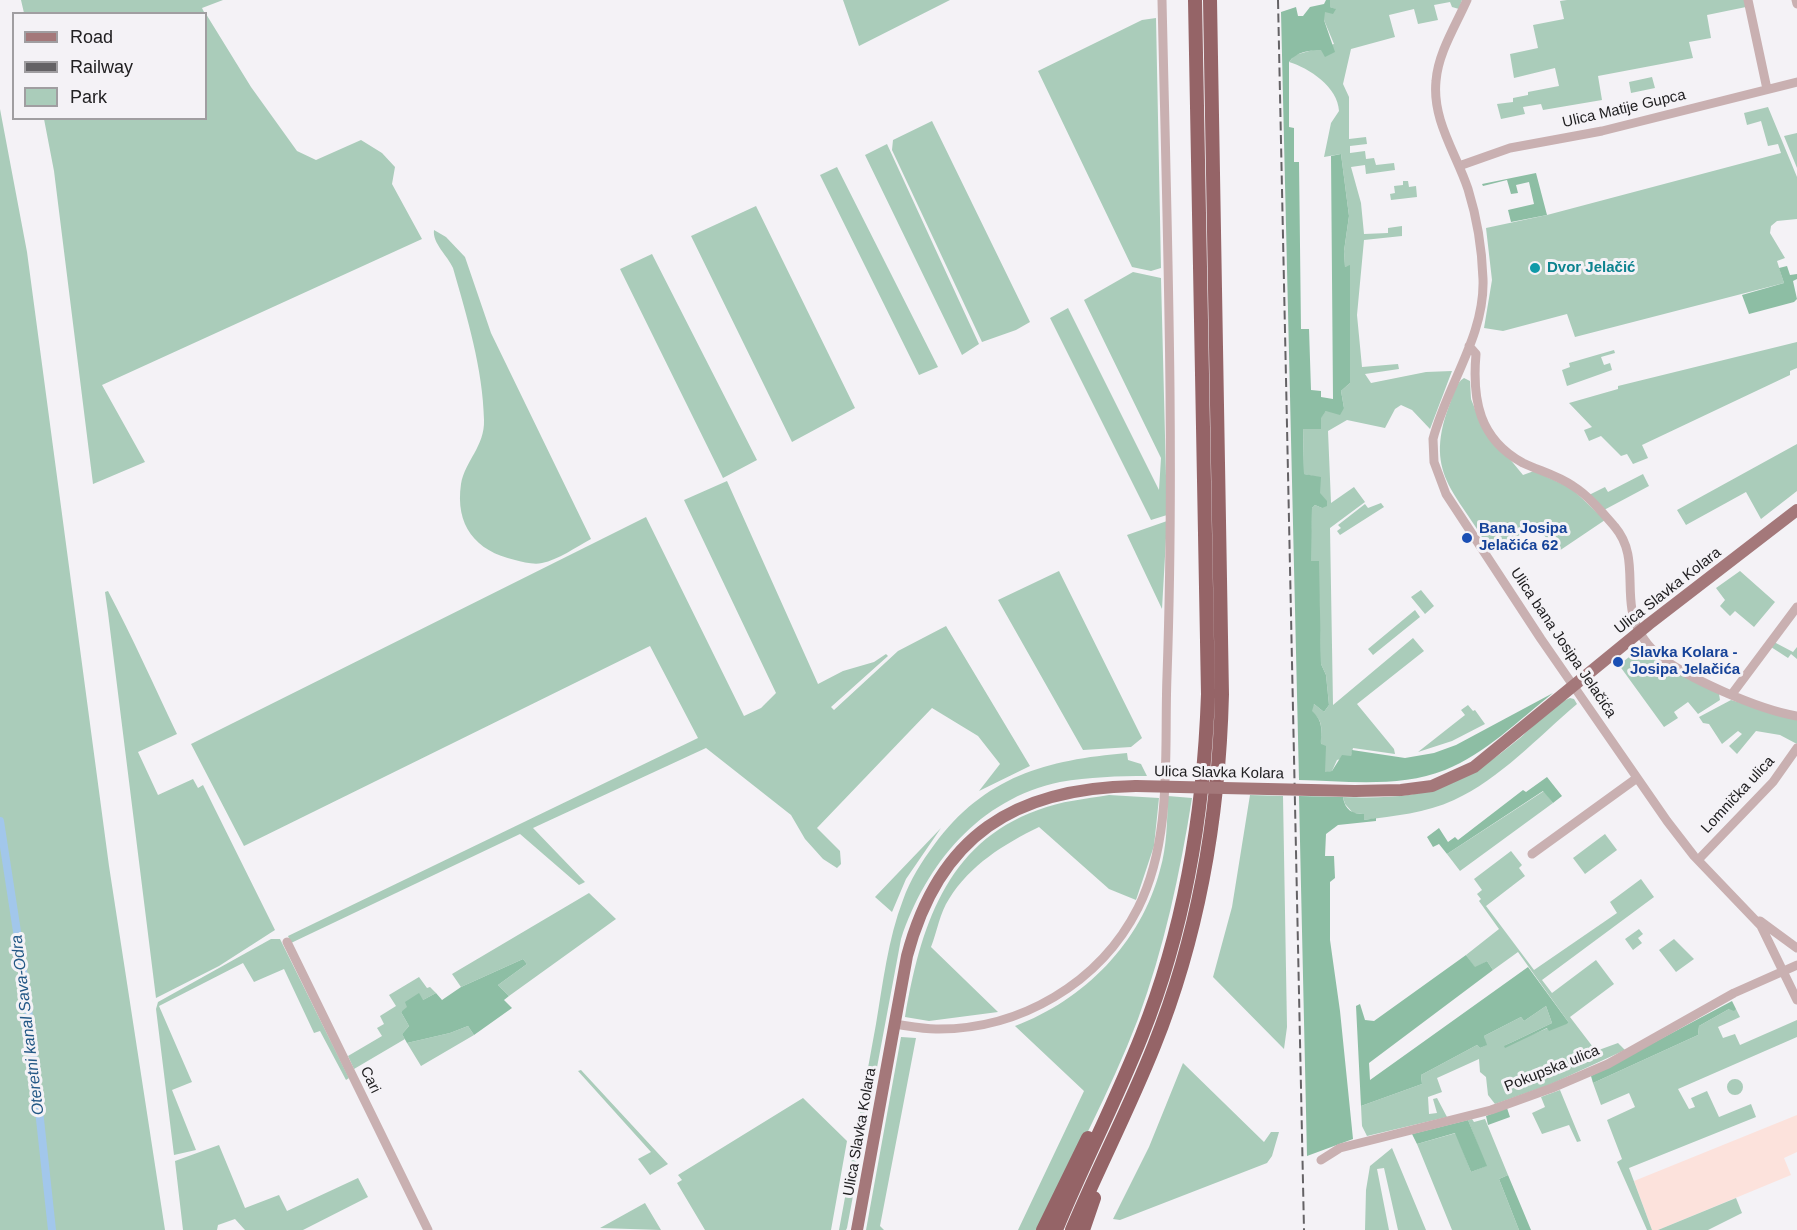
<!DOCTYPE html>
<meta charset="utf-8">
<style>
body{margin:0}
#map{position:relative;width:1797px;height:1230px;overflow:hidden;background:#f4f2f6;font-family:Arial,sans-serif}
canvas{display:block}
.legend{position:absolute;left:12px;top:12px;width:195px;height:108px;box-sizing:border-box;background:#f4f2f6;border:2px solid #a09ea1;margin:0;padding:8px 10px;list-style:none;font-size:18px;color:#212022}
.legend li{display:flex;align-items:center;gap:12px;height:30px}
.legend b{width:30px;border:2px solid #a09ea1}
</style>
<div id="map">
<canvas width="1797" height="1230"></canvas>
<ul class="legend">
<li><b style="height:8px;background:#a4787a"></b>Road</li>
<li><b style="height:8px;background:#646265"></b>Railway</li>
<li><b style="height:16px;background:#aaccba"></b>Park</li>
</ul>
</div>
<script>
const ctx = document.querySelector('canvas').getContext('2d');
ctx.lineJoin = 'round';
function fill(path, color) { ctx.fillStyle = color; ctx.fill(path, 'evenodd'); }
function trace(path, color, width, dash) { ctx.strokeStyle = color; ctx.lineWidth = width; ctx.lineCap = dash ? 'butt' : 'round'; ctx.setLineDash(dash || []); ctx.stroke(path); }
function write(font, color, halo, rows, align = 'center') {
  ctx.font = font + ' Arial,sans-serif'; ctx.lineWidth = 6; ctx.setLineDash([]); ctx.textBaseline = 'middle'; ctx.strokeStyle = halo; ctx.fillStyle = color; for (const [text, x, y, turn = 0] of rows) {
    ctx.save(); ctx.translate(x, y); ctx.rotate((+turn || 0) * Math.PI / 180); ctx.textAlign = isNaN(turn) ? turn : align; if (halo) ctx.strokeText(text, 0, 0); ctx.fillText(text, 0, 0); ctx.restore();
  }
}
const industrial = new Path2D(`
 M1797 1115V1152L1784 1158 1791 1175 1658 1230H1652L1634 1181Z`);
const green = new Path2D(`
 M21 0H223L202 8 205 14 24 13Z
 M843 0H950L859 46Z
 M1330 0H1462L1459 9 1452 7 1450 2 1434 5 1438 20 1418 24 1414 9 1389 15 1395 37 1351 49 1343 84 1349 97V139L1366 137 1367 144 1350 146V153L1365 151 1366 159 1374 158 1376 165 1394 163 1395 170 1366 174 1365 165 1351 167 1361 203 1364 234 1388 233V228L1402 226V236L1364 240 1357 315 1362 367 1398 364 1399 369 1365 374 1371 383 1426 372 1452 371 1430 429 1412 410 1401 405 1395 409 1385 428 1347 420 1328 431 1331 503 1354 487 1365 502 1330 528 1333 705 1413 638 1424 651 1357 704 1394 749 1395 754 1353 748 1351 756 1337 760 1332 771 1324 773C1323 763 1321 752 1321 742 1321 728 1324 722 1312 712L1311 706 1314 704 1324 712 1329 705 1326 675 1321 664 1318 561H1311L1310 555 1312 508 1315 505 1322 508 1317 477 1304 474 1303 428 1321 429V417L1326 411 1344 408 1341 391 1350 383V266L1345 267 1344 251 1349 216 1341 154 1324 157 1331 123 1339 111C1338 87 1309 68 1289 62L1295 55 1334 44 1324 20V12L1335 9 1330 7Z
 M1567 0H1745L1746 7 1707 15 1711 38 1689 42 1693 58 1598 76 1602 100 1543 110 1541 104 1523 107 1525 114 1501 119 1497 104 1513 102V98L1528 95V92L1559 86 1555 68 1514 78 1510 54 1538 48 1533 25 1564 19 1560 1Z
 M206 14 251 87 297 151 316 160 361 140 382 153 395 167 392 184 422 239 102 385 145 462 93 484 54 171 44 119 206 118Z
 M1156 18 1161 268 1151 271 1132 267 1038 71 1142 20Z
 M1652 77 1655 88 1631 93 1629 82Z
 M1768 107 1797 177V219L1777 221 1771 226 1770 233 1785 258 1777 261 1784 283 1575 337 1567 314 1503 331 1484 328 1492 280 1486 228 1547 215 1781 153 1778 144 1768 146 1761 121 1747 125 1744 113Z
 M0 109 27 252 109 866 165 1230H0Z
 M932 121 1030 322 1016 330 982 342 892 150 893 140Z
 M1797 133V168L1784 136Z
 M887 144 979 344 962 355 865 155Z
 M837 167 938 367 919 375 820 175Z
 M1403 181H1408L1409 187 1416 186 1417 197 1391 200 1390 194 1395 193 1394 186 1403 185Z
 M756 206 855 408 792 442 691 236Z
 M434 230 446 237 465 257 491 333 591 539C576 547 558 560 542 563 534 565 523 562 515 560 475 551 455 525 461 484 465 461 485 446 484 420 483 369 467 317 453 268 448 256 432 243 434 230Z
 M652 254 757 460 723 478 620 269Z
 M1133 272 1161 278 1167 515 1151 520 1050 318 1068 308 1159 490 1161 458 1084 300Z
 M1797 342V368L1790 371V375L1642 445 1648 458 1633 464 1627 454 1621 456 1601 436 1589 441 1584 430 1592 427 1569 403 1618 389V386Z
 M1614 350 1615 353 1601 357 1604 365 1610 363 1612 370 1567 386 1562 370 1570 367 1569 363Z
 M1464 378 1470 381 1471 399 1481 424 1523 475 1534 471 1571 488 1605 520 1556 553 1537 524 1491 553C1461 494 1422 478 1449 406 1453 397 1455 383 1464 378Z
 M1797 444V491L1761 519 1746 492 1686 525 1677 510Z
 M1643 474 1649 486 1604 510 1589 495 1605 487 1608 492Z
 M727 481 818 684 843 671 874 662 886 654 888 656 831 707 834 710 898 651 946 626 1030 766 979 791 1000 764 978 736 932 708 817 828 840 851 841 864 837 868 823 859 805 839 791 815 706 748 533 828 585 882 579 885 520 834 291 943 288 936 698 738 650 646 244 846 191 744 646 517 744 716 761 708 776 693 684 500Z
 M1381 503 1384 507 1340 535 1337 531 1341 528 1338 525 1365 504 1368 508Z
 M1167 521 1162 609 1127 535Z
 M1059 571 1142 738 1131 747 1083 750 998 600Z
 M1740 571 1775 602 1754 627 1735 611 1730 616 1720 606 1725 600 1716 588Z
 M1421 590 1434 606 1425 614 1411 597Z
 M108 591C133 638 154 686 177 734L138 752 158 795 193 779 198 788 203 785 275 930 219 966 156 998 108 613 105 592Z
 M1415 610 1420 617 1373 655 1368 649Z
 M1774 642 1793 652 1797 647V659L1791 654 1788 658 1771 647Z
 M1644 645 1719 694 1720 700 1698 714 1688 702 1674 712 1678 718 1664 727 1619 665Z
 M1570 698 1574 699 1577 704C1538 737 1500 779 1454 800 1426 813 1394 816 1364 820L1363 814 1353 813 1345 804 1343 797C1424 800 1457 790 1520 738 1534 726 1552 705 1570 698Z
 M1731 700 1797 719V744L1780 735 1756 731 1737 754 1729 746 1742 734 1738 731 1722 744 1709 724 1703 723 1699 717Z
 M1468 705 1473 711 1475 710 1485 724 1452 741 1418 752 1465 715 1461 710Z
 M1127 753 1128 760 1141 764 1147 776C1118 776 1089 777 1060 782 979 799 926 864 901 939L847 1228 846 1230H839C852 1162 863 1093 876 1024 883 983 888 939 903 900 910 880 922 861 934 845 985 776 1046 760 1127 753Z
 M1544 791 1553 803 1460 871 1447 854Z
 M1109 795 1159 798 1154 846 1136 900 1109 889 1039 827C1004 844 970 865 949 899 940 912 937 932 931 947L998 1012 929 1021 905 1017C920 930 945 843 1038 810 1061 801 1085 799 1109 795Z
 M1250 795 1283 796 1287 1027 1284 1049 1213 977 1232 907Z
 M1168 796 1192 798C1180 874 1164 948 1138 1019 1110 1092 1073 1160 1039 1230H1018L1084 1091 1015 1026C1084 1000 1141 943 1160 870 1167 846 1167 821 1168 796Z
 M941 828 906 879 892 912 875 897Z
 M1605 834 1617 850 1585 874 1573 858Z
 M1511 851 1522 865 1519 868 1525 876 1486 906 1534 970 1617 913 1610 902 1641 879 1654 897 1542 980 1552 993 1596 960 1614 984 1570 1017 1596 1051 1618 1043 1625 1050 1549 1085 1495 1104 1488 1095 1486 1077 1480 1072 1479 1059 1437 1078 1442 1092 1428 1097 1429 1114 1437 1113 1433 1099 1437 1098 1447 1117 1367 1136 1362 1126 1361 1106 1422 1084 1421 1075 1477 1045 1480 1048 1486 1045 1484 1036 1521 1017 1524 1021 1546 1006 1552 1023 1504 1046 1548 1028 1569 1023 1518 952 1493 970 1487 961 1475 968 1466 955 1499 929 1479 901 1481 899 1477 894 1482 890 1474 879Z
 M589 893 616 919 509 996 498 985 527 964 523 959 461 987 452 974Z
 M1639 929 1643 934 1638 938 1642 943 1633 950 1625 939Z
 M271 939H280L349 1078 346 1080 320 1031 314 1033 284 969 254 982 243 963 159 1006 192 1082 172 1090 196 1150 174 1155 156 1009 158 1002Z
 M1674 939 1694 959 1676 972 1659 950Z
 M419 977 427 988 430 987 436 993 401 1012 409 1026 402 1034 405 1039 354 1069 348 1056 382 1036 377 1028 384 1024 380 1016 396 1006 389 995Z
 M1729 1009H1736L1740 1017 1718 1027 1723 1038 1735 1034 1740 1045 1797 1020V1037L1678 1089 1689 1109 1695 1107 1691 1098 1707 1091 1719 1117 1751 1104 1756 1117 1629 1168 1652 1230H1647L1617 1162 1622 1159 1607 1120 1635 1107 1629 1093 1601 1105 1593 1083 1698 1035 1699 1026Z
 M468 1026 474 1035 421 1066 407 1043 450 1033Z
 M901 1037 916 1038 880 1226 884 1230H866Z
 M1183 1063 1264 1142 1271 1132H1279L1272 1156 1267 1163 1120 1220 1113 1219 1149 1147Z
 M581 1070 668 1164 650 1175 638 1159 651 1152 578 1071Z
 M1727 1087a8 8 0 1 1 16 0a8 8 0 1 1-16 0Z
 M1560 1090 1581 1141 1577 1142 1569 1125 1542 1134 1532 1113 1545 1107 1541 1097Z
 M803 1098 847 1141 831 1230H705L677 1183 682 1180 678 1175Z
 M1472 1119 1474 1122 1485 1119 1508 1175 1499 1179 1519 1230H1452L1417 1144 1456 1133 1471 1172 1486 1166 1468 1120Z
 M219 1145 245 1208 279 1195 287 1211 358 1178 368 1197 303 1230H245L235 1219 218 1225 217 1230H183L175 1161Z
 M1392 1148 1426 1230H1398L1384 1168 1377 1169 1389 1230H1365L1366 1190 1370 1166Z
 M1736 1198 1742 1213 1708 1230H1658Z
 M645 1203 661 1230 600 1228Z`);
const forest = new Path2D(`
 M1326 0H1330V7L1336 9 1333 14 1325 12 1324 20 1335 52 1325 57 1321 50C1309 50 1296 52 1289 62V127L1294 128V162H1299L1301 329H1309L1311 390 1321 391V397L1333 399 1331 156 1341 154 1349 216 1344 251 1345 267 1350 265V383L1341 391 1344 408 1340 415 1326 411 1321 418V429H1303L1304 474 1321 477 1320 493 1327 501V506L1322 508 1315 505 1312 508 1311 561H1319L1321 664 1326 675 1329 705 1324 712 1314 704 1312 711C1324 722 1321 730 1321 744L1326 746 1325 772 1332 771 1342 755 1351 756 1352 750 1405 758 1434 753 1456 745 1553 693C1519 720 1485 754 1445 770 1400 788 1346 781 1299 780L1281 12 1296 7 1298 16H1303L1310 7 1324 4Z
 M1536 173 1547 215 1511 222 1508 210 1534 204 1529 182 1516 185 1518 193 1511 194 1507 180 1483 186 1482 184Z
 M1787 266 1790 275 1797 274V279L1793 281 1797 299 1794 302 1749 314 1742 295 1784 283 1779 268Z
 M1547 777 1562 796 1553 803 1543 791 1447 854 1439 844 1433 847 1427 837 1439 828 1448 842 1455 837 1458 840 1523 790 1526 792Z
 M1299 796 1343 797C1345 810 1352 814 1364 814V820L1376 818V821L1338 825 1326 834 1325 856H1334L1335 878 1330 882V940L1340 1011 1353 1139 1307 1156Z
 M1466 955 1475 967 1487 961 1493 970 1369 1063 1370 1080 1528 967 1569 1023 1549 1031 1547 1028 1505 1048 1504 1046 1552 1023 1546 1006 1524 1021 1521 1017 1484 1036 1487 1045 1480 1048 1477 1045 1421 1075 1422 1084 1361 1106 1356 1006 1360 1004 1365 1020 1374 1021Z
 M523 959 527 964 498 985 509 996 504 1000 512 1008 474 1035 468 1026 450 1033 407 1043 402 1034 409 1026 401 1012 407 1007 405 1002 419 993 423 1000 436 993 442 1000 461 987Z
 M1732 1001 1736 1009 1734 1011 1729 1009 1699 1026 1698 1035 1593 1083 1591 1076Z
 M1507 1108 1510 1117 1488 1125 1486 1116Z
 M1468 1120 1487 1166 1471 1172 1455 1133 1417 1144 1412 1134Z
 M1508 1175 1531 1230H1519L1499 1179Z`);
const canal = new Path2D(`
 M0 821 26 990 52 1230`);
const minor = new Path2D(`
 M1467 0C1456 25 1438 53 1436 81 1432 120 1456 153 1468 189 1477 218 1482 248 1483 279 1485 336 1447 385 1433 439L1434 462 1446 494 1541 639 1667 821 1694 856 1761 926 1797 1000
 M1748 0 1767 89
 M1796 0 1797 4
 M1459 166 1510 148 1602 131 1797 82
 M1469 346 1476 354C1472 400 1479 439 1523 463 1540 471 1557 475 1573 486 1589 496 1603 513 1615 527 1636 552 1627 581 1632 610 1635 626 1644 642 1656 653 1685 678 1760 710 1797 716
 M1732 694 1797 607
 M1532 854 1637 778
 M1698 860 1773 782 1797 748
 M1760 921 1797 948
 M287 942 428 1230
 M894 1024C908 1026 923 1029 936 1029 1020 1030 1100 983 1138 908 1173 838 1164 753 1167 676 1175 452 1167 225 1162 0
 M1321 1160 1340 1148 1491 1110 1552 1088 1608 1064 1734 993 1797 965`);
const major = new Path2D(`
 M1355 791 1401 790 1432 786 1474 767 1649 624 1797 510
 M857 1230 907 956C939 835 1015 788 1136 786`);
const highway = new Path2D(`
 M1043 1230 1088 1138
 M1056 1230C1083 1164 1116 1101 1142 1035 1186 925 1204 811 1208 694L1195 0
 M1072 1230C1098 1168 1129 1109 1154 1046 1199 934 1219 815 1222 694L1210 0
 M1083 1230 1094 1198`);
const rail = new Path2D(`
 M1278 0 1304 1230`);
const majorBridge = new Path2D(`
 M1136 786 1355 791`);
const markers = [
 [1535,268,6,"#0f9aa8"],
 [1467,538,6,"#1a4fb4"],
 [1618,662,6,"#1a4fb4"]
];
const streetNames = [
 ["Ulica Matije Gupca",1624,109,-13],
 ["Ulica Slavka Kolara",1668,591,-38],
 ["Ulica bana Josipa Jelačića",1563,643,56],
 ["Ulica Slavka Kolara",1219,773,1],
 ["Lomnička ulica",1738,795,-47],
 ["Pokupska ulica",1552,1069,-22],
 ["Cari",370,1080,64],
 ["Ulica Slavka Kolara",860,1132,-80]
];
const cultureNames = [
 ["Dvor Jelačić",1547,268]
];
const transitNames = [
 ["Bana Josipa",1479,529],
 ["Jelačića 62",1479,546],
 ["Slavka Kolara -",1630,653],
 ["Josipa Jelačića",1630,670]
];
const waterNames = [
 ["Oteretni kanal Sava-Odra",28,1025,-97]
];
fill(industrial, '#fce2dc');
fill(green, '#aaccba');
fill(forest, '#8dbea4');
trace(canal, '#a2c7eb', 8);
trace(minor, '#c9b0b1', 9);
trace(major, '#a4787a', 12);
trace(highway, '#956467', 14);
trace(rail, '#646265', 2, [9, 4.5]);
trace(majorBridge, '#a4787a', 12);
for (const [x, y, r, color] of markers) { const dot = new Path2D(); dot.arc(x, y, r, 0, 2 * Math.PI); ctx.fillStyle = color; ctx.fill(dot); trace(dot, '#f4f2f6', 2); }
write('15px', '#212022', '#f4f2f6', streetNames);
write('bold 15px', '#0d838f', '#f4f2f6', cultureNames, 'left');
write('bold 15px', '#164399', '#f4f2f6', transitNames, 'left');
write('italic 16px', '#235886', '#f4f2f6', waterNames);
</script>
